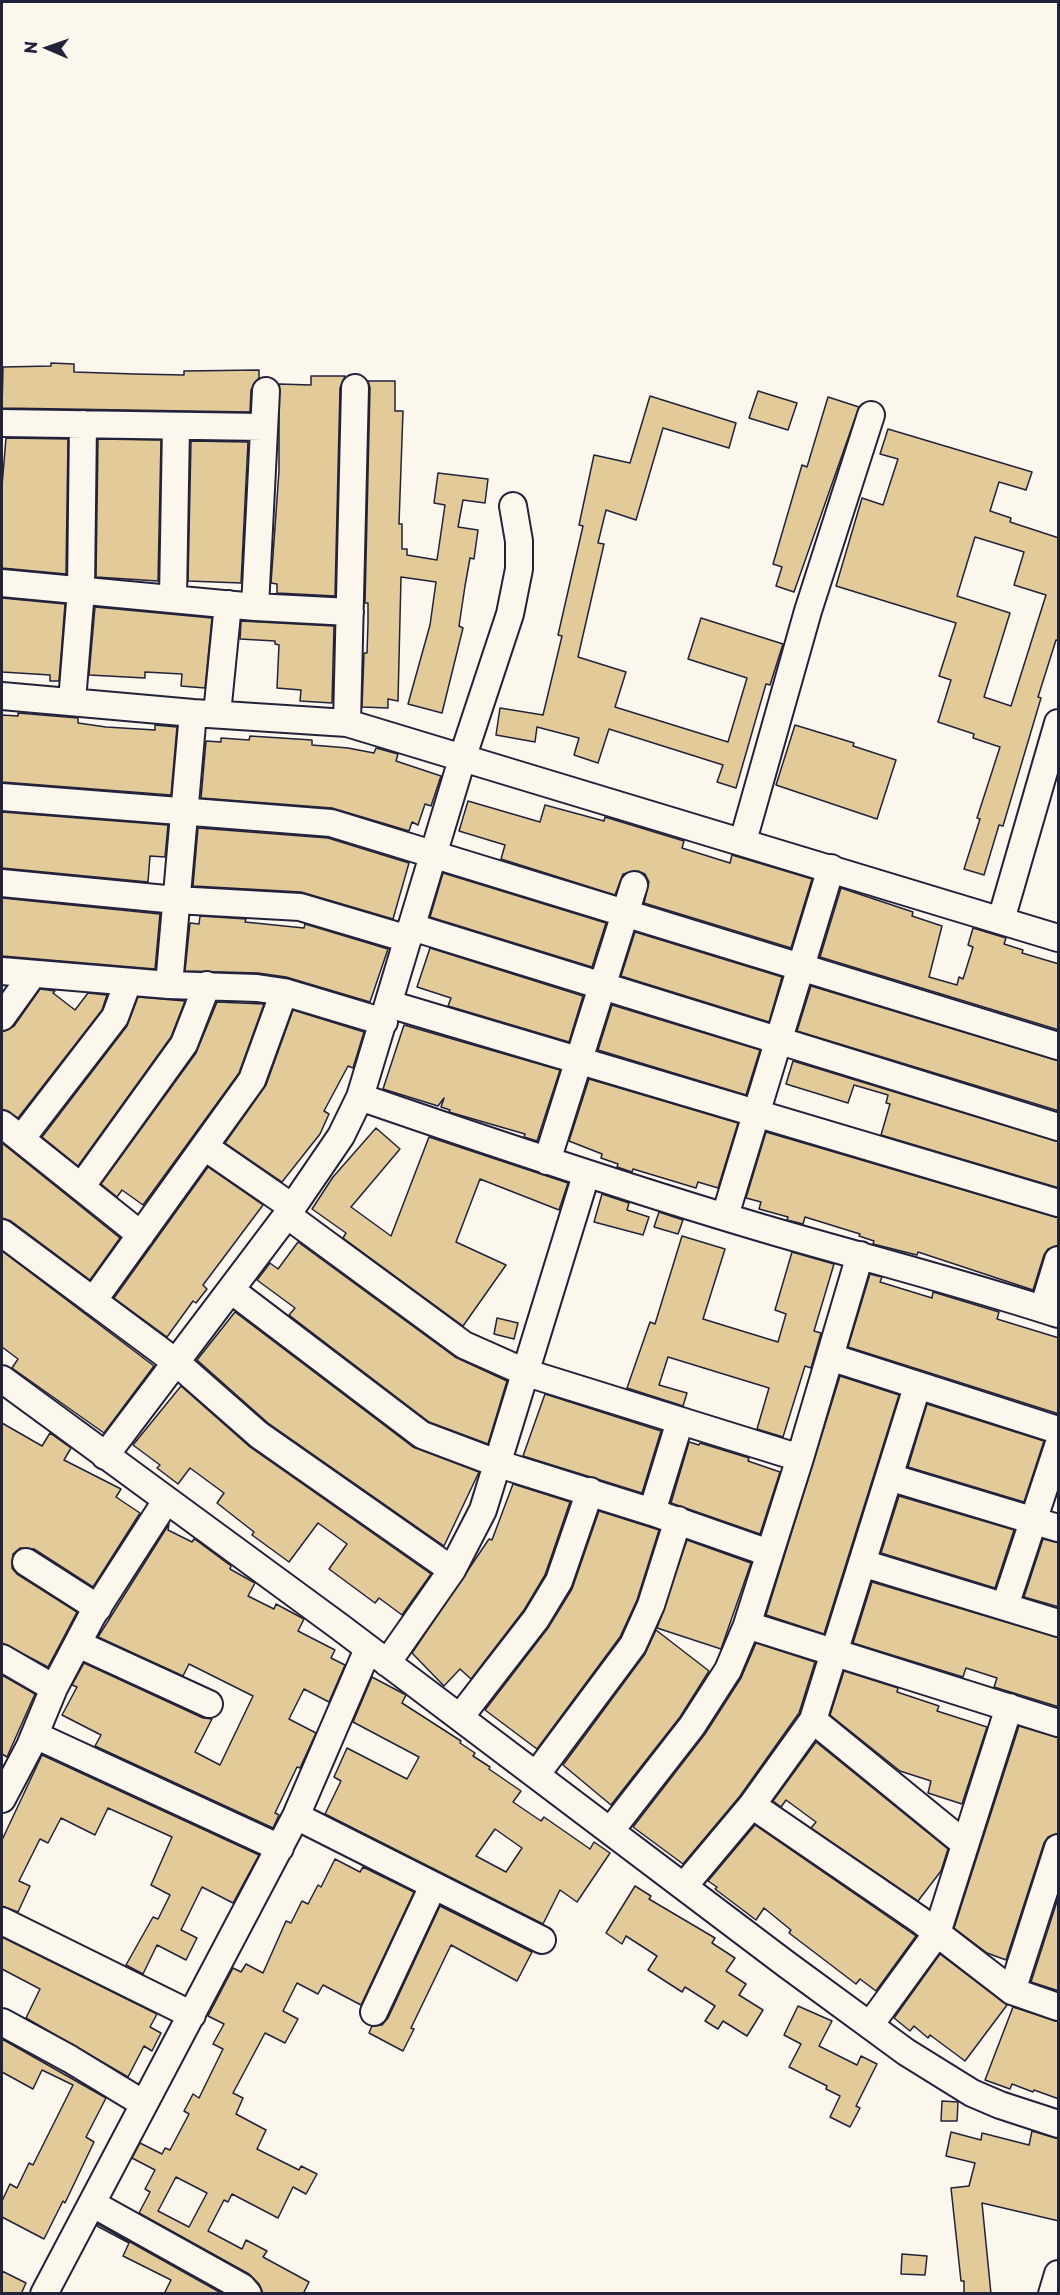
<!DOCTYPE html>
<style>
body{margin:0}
#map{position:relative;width:1060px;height:2295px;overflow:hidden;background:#fbf7ec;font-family:"Playpen Sans",sans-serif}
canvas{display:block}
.frame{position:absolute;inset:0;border:3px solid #22223b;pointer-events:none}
.north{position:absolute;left:18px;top:18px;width:60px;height:60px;-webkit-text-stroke:4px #fbf7ec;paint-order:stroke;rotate:272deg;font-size:16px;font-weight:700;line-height:24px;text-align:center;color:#22223b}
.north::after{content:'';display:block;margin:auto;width:21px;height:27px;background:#22223b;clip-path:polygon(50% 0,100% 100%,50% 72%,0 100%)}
</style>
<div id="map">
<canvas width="1060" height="2295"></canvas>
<div class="frame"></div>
<div class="north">N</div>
</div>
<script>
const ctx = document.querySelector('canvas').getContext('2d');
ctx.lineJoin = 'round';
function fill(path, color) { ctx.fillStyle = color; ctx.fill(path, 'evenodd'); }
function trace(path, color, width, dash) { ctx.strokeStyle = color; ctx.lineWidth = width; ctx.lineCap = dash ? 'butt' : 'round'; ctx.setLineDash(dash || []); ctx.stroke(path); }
const building = new Path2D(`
 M51 363 74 364V372L135 374 184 375V371L259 370V378L251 390 250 412 2 408 3 367 51 366Z
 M311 376H345L340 388 335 596 277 593V584L271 583 279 471V384L311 385Z
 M368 381H395V411H403L399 524H402V549H407V555L437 560 445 505 434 503 438 473 488 479 485 503 463 500 458 527 478 530 474 559 470 558 465 586 459 626 463 628 442 713 408 704 430 625 436 582 401 577 398 701 388 699V708L362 707 364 653H367L368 623V603H365L370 388Z
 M758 391 797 403 788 430 749 418Z
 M650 396 736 423 729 448 663 428 636 520 606 510 598 543 604 544 578 657 626 672 615 707 728 742 747 678 688 659 701 618 783 644 770 685 766 684 736 788 717 782 723 765 609 729 598 763 574 755 579 738 537 727 535 742 496 735 500 708 543 715 562 636 558 635 583 526 579 525 594 455 630 463Z
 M828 397 859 407 794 592 776 586 782 567 773 564 802 465 807 467Z
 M888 429 1032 472 1026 490 999 482 990 511 1011 518 1010 522 1059 538V641L1056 640 1038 697 1041 698 1003 826 999 825 984 875 964 869 980 819 977 818 1000 747 973 738 974 734 938 722 951 680 939 676 956 623 836 586 862 498 883 505 898 459 880 454ZM975 537 1024 552 1014 585 1046 595 1011 706 984 697 1010 613 957 596Z
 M6 438 68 439 66 574 2 568V486Z
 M98 439 161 440 158 581 96 577Z
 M191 441 248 442 241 583 188 581Z
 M2 598 65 604 59 681H50V675L2 672Z
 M95 607 212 618 205 688 181 686 182 674 145 672V678L89 675Z
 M241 621 334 626 332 703 300 701 301 690 277 688 279 645 275 644V641L240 639Z
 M18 713 78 718V723L106 727 155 730V725L177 727 171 795 2 782V715L18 716Z
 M795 725 854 743 853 746 896 760 877 819 776 785Z
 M250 736 312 740V745L348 748 374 753 376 748 398 754 396 761 441 776 431 806 425 804 418 825 412 822 409 831 332 808 201 798 206 741 221 742V738L249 740Z
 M468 801 540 822 545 805 604 821 605 817 684 841 682 848 730 863 732 855 812 879 791 948 644 903 649 882 645 874 638 871 623 874 615 895 501 859 505 845 459 831Z
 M2 812 168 825 165 857 150 856 148 882 2 868Z
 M198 828 328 838 409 863 393 919 301 892 193 886Z
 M443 873 606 923 592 967 430 917Z
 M841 888 913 912 912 916 942 926 929 977 957 985 959 977 963 979 973 947 968 945 973 928 1006 938 1004 944 1023 950 1022 953 1059 964V1030L820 957Z
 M2 898 160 914 155 969 2 956Z
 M200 916 246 919 245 922 304 928 305 924 388 949 370 1002 286 977 258 973 185 971 190 923 199 924Z
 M635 932 782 977 769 1022 621 976Z
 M430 948 583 996 569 1042 448 1006 451 998 417 987Z
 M811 986 1059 1061V1111L797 1031Z
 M40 989 55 991 53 993 75 1010 88 993 107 995 102 1010 18 1118 2 1109V1032L14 1026Z
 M138 997 185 1001 171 1037 78 1166 42 1137 127 1026Z
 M217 1002 264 1004 239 1073 143 1205 122 1190 117 1197 101 1184 196 1053Z
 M612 1005 760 1050 746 1095 598 1050Z
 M293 1010 364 1032 353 1068 348 1066 324 1111 329 1114 320 1134 282 1182 225 1143 266 1085Z
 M404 1025 560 1070 537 1141 524 1137 525 1134 449 1112 450 1110 441 1107 444 1098 438 1106 383 1089Z
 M793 1061 1059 1142V1188L881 1135 890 1104 886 1103 888 1095 854 1085 848 1103 786 1084Z
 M589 1079 738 1123 718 1188 698 1182 696 1188 633 1169 632 1172 617 1167 618 1164 601 1158 602 1154 569 1141Z
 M376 1128 400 1149 351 1207 391 1236 429 1137 568 1183 559 1210 480 1179 456 1242 506 1265 463 1326 343 1238 346 1233 312 1209 333 1177Z
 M766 1132 1059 1218V1245L1048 1249 1044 1255 1033 1290 918 1252 917 1255 873 1244 874 1241 859 1236 860 1234 805 1217 803 1224 787 1220 788 1217 759 1209 761 1202 746 1198Z
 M2 1143 120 1238 90 1280 11 1221 2 1218Z
 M208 1167 263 1205 203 1285 207 1289 196 1303 193 1301 167 1337 114 1298Z
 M602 1194 629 1203 627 1210 649 1217 643 1235 594 1222Z
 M659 1212 683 1220 678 1234 654 1227Z
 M682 1236 725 1249 703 1319 778 1342 786 1314 775 1310 792 1252 834 1264 814 1331 821 1333 811 1368 805 1366 783 1437 757 1429 769 1388 668 1357 659 1385 687 1393 683 1406 627 1388 650 1322 655 1324Z
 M298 1242 455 1357 507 1381 488 1444 429 1422 289 1315 295 1308 257 1280 270 1263 278 1269Z
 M2 1251 154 1366 104 1433 12 1368 18 1359 2 1347Z
 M870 1274 882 1277 880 1282 932 1298 933 1292 999 1312 997 1319 1059 1338V1414L848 1347Z
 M235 1312 413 1447 479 1472 444 1546 268 1423 197 1360Z
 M497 1318 518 1323 514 1339 494 1334Z
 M840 1376 899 1395 824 1634 766 1615Z
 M181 1386 250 1447 431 1574 402 1615 379 1598 375 1603 329 1569 347 1544 318 1523 289 1562 252 1535 254 1532 217 1503 224 1493 190 1468 178 1484 157 1468 160 1465 133 1445Z
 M545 1394 661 1431 642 1493 523 1456Z
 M927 1404 1044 1441 1024 1502 908 1467Z
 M2 1423 42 1446 50 1433 71 1448 64 1460 121 1489 116 1497 140 1513 93 1587 34 1549 20 1548 13 1554 12 1568 17 1574 77 1612 48 1667 2 1643Z
 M689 1442 699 1445 700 1443 749 1458 748 1461 780 1472 760 1534 671 1503Z
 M513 1484 570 1502 545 1575 524 1610 471 1679 460 1669 444 1686 412 1653 489 1539 492 1540Z
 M899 1496 1014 1530 995 1588 881 1553Z
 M599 1511 659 1530 637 1600 620 1637 537 1749 485 1710 548 1628 572 1589Z
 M169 1524 168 1530 192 1542 194 1539 196 1540 231 1566 230 1569 255 1583 248 1596 274 1609 276 1604 304 1619 298 1631 335 1650 331 1658 345 1665 329 1702 304 1689 289 1719 316 1733 300 1768 297 1767 275 1813 279 1815 273 1828 95 1746 101 1735 62 1715 77 1687 72 1685 84 1663 203 1718 212 1719 195 1752 220 1765 253 1696 189 1664 183 1676 98 1637Z
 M1043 1539 1059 1543V1607L1024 1597Z
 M687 1540 751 1563 721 1649 657 1628Z
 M872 1582 1059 1638V1707L994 1687 997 1678 966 1668 963 1677 853 1643Z
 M656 1630 709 1671 680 1717 611 1805 563 1765 645 1654Z
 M756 1643 815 1662 799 1713 740 1796 683 1864 633 1827 705 1734 741 1678Z
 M844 1671 898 1688 897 1692 939 1706 937 1711 987 1727 962 1804 928 1793 931 1781 900 1771 830 1715Z
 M2 1675 35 1694 7 1757 2 1754Z
 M372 1677 406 1695 402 1703 461 1741 460 1743 475 1753 473 1756 490 1767 489 1769 521 1791 513 1802 541 1821 544 1817 590 1849 594 1842 610 1853 577 1902 560 1890 543 1924 325 1814 341 1781 334 1777 347 1748 407 1779 419 1757 353 1722ZM495 1829 522 1848 506 1872 476 1856Z
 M1019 1726 1059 1738V1833L1048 1837 1044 1843 1006 1960 987 1953 954 1928Z
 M816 1742 948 1849 941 1871 918 1901 811 1828 816 1822 786 1800 781 1807 773 1801Z
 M42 1755 259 1855 233 1903 202 1887 181 1930 197 1938 186 1960 157 1945 143 1974 126 1965 153 1917 158 1919 170 1895 151 1885 172 1837 108 1808 95 1835 61 1818 48 1843 40 1839 19 1881 30 1886 18 1912 2 1906V1840Z
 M755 1825 916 1936 876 1991 860 1979 856 1984 789 1933 791 1930 764 1908 756 1920 715 1889 717 1887 708 1881Z
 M335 1859 360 1872 363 1867 414 1892 361 2005 323 1985 318 1994 297 1983 283 2011 298 2019 285 2043 265 2033 233 2093 243 2098 236 2114 266 2130 257 2149 299 2170 301 2166 317 2174 306 2194 293 2187 278 2218 232 2194 228 2202 224 2200 208 2231 242 2249 246 2240 267 2251 263 2257 309 2282 303 2294H263L259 2284 249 2274 139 2213 150 2192 145 2189 155 2170 132 2158 140 2143 162 2154 165 2148 170 2150 189 2114 184 2111 193 2094 199 2098 223 2049 213 2044 224 2024 208 2016 233 1968 241 1972 246 1964 263 1973 286 1921 291 1923 302 1901 308 1904 318 1885 321 1887ZM176 2177 207 2193 189 2227 158 2211Z
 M635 1886 651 1896 649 1899 715 1938 712 1943 735 1958 726 1971 746 1984 739 1995 763 2010 747 2036 723 2021 718 2029 705 2021 715 2006 685 1987 682 1992 648 1970 657 1956 626 1936 622 1944 606 1933Z
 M1059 1895V1991L1031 1982Z
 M440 1906 532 1952 517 1981 451 1945 411 2028 414 2029 403 2051 369 2033 372 2026 382 2025 388 2018Z
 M2 1937 157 2014 150 2027 161 2033 152 2051 144 2046 128 2077 26 2018 40 1989 2 1969Z
 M940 1954 1007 2005 965 2061 930 2035 928 2038 914 2026 910 2031 894 2018Z
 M798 2006 832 2021 819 2046 857 2065 861 2056 877 2064 856 2106 860 2108 850 2127 830 2117 840 2096 826 2089 827 2086 789 2067 801 2044 784 2035Z
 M1013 2007 1059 2022V2099L1034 2090 1033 2092 1012 2084 1010 2089 985 2080Z
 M2 2039 106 2098 86 2137 94 2142 65 2203 63 2201 44 2239 2 2217V2201L10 2184 17 2188 29 2163 33 2165 73 2085 42 2070 33 2089 2 2072Z
 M942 2101 958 2102 957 2121H941Z
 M1032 2131 1059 2139V2221L982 2203 991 2294H964V2281H961L951 2188 969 2186 975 2163 946 2156 951 2132 981 2140 982 2133 1029 2145Z
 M98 2224 223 2294H164L171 2280 123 2256 129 2243 97 2226Z
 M902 2254 927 2256 925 2275 901 2274Z
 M2 2271 26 2283 21 2294H2Z`);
const minor = new Path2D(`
 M2 423 263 427
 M2 583 255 607 350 612
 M173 598 176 426
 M255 607 266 391
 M2 696 193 713 347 723 1058 938
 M72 701 81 590 83 424
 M217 714 228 604
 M347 723 355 388
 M2 797 331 823 1058 1046
 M743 841 808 611 871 415
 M2 883 176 900 300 907 408 939
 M1001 920 1058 723
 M412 927 1058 1127
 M2 971 169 985 257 988 284 992 384 1022
 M169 985 193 713
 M389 1004 1058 1203
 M2 1017 33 974
 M360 1097C499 1145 638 1192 779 1233 873 1260 966 1284 1058 1314
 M2 1124 141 1235
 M21 1139 115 1017 128 982
 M205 1147 292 1207
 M547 1161 634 885
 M81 1187 184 1044 207 985
 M287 1215 464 1345 527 1373 800 1458
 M725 1216 831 868
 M2 1233 177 1363 259 1435 452 1570
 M231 1290 422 1435 499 1464 652 1512 769 1553
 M93 1301 252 1080 284 992
 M1043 1309 1058 1260
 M830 1357 1058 1430
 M2 1379 340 1627 786 1964 906 2052 972 2093 1000 2105 1058 2124
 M105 1456 287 1215 341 1136 360 1097 463 756 510 614 519 569V541L513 506
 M889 1477 1058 1528
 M652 1512 680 1421
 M26 1562 98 1608
 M862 1563 1058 1623
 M1005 1606 1058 1446
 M747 1625 1058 1723
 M78 1644 209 1704
 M2 1658 54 1688
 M387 1663 452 1570 483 1510 586 1175
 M460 1717 536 1619 559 1581 590 1491
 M813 1720 965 1844
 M35 1735 280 1848
 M536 1775 633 1645 651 1605 678 1520
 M2 1799 30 1746 54 1688 92 1616 166 1501
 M752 1805 920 1920 1012 1991 1058 2007
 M296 1816 542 1940
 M611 1830 692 1726 728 1670 747 1625 800 1458 860 1255
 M684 1886 752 1805 813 1720 917 1387
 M2 1921 192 2015
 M1012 1991 1058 1848
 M374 2012 433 1886
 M2 2022 70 2059 144 2104
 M870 2025 937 1933 1009 1707
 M93 2204 242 2287 248 2294
 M44 2294 296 1816 368 1649
 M1052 2294 1058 2274`);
fill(building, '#e2ca99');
trace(building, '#22223b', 1.5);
trace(minor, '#22223b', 30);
trace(minor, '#fbf7ec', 26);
</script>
